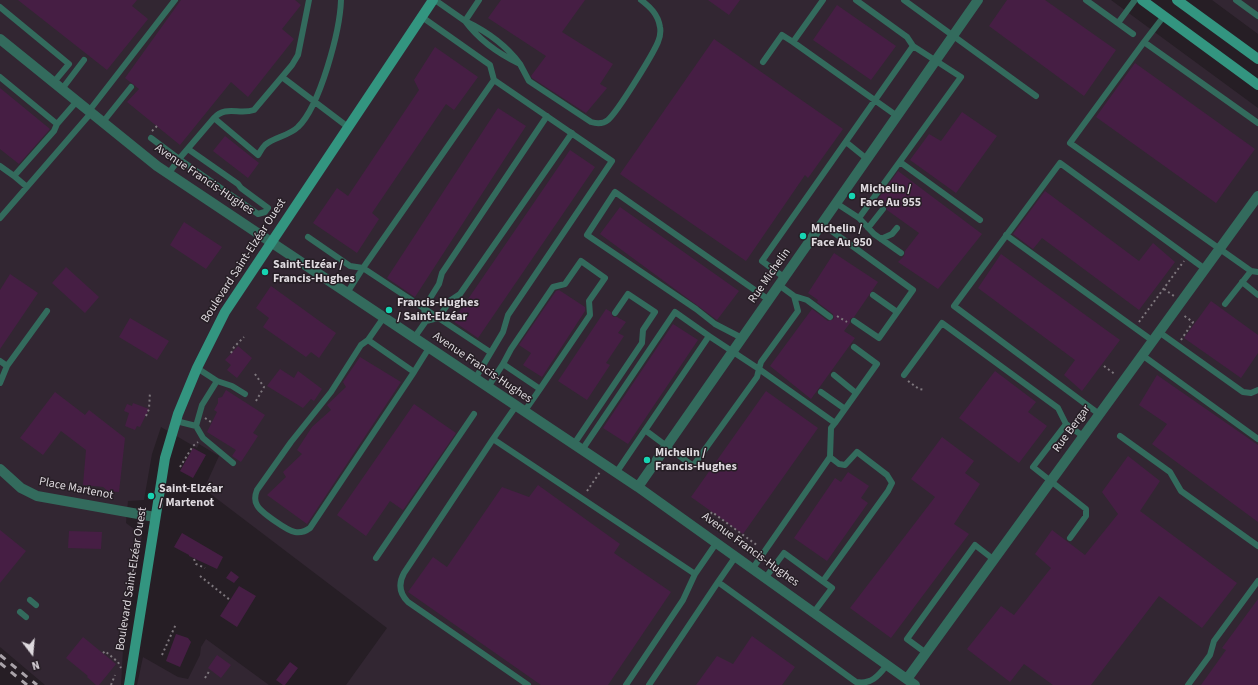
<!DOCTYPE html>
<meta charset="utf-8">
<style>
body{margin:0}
#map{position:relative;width:1258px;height:685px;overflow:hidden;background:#261e25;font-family:"Source Sans 3",sans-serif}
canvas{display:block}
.north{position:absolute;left:12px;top:633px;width:40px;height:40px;-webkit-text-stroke:3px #261e25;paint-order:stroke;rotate:164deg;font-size:11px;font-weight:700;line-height:16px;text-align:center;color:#ded9de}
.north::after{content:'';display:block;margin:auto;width:14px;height:18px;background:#ded9de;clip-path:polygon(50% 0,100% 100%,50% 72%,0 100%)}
</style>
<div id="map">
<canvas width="1258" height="685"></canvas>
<div class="north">N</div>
</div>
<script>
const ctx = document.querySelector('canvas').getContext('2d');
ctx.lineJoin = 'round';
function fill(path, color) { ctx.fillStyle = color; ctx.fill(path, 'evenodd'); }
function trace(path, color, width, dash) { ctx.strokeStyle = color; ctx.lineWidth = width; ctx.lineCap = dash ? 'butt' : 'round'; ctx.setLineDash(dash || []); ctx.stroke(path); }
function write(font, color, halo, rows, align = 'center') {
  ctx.font = font + ' "Source Sans 3",sans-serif'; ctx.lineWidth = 3; ctx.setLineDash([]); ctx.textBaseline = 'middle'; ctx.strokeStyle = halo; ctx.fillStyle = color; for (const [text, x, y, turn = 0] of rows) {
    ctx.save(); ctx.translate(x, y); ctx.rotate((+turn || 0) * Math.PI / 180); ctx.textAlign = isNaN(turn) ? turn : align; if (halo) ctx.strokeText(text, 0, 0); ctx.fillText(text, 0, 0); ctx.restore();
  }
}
const built = new Path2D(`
 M0 0H1111L1258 108V685H346L387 628 204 489 219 456 199 444 197 448 161 427 152 454 144 500 128 501 126 523 142 535 123 650 121 685H45L0 647Z
 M1212 0H1258V34Z
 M206 639 269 685H137L143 657 178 677 188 679 200 655 201 647Z`);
const building = new Path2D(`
 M18 0H137L132 6 148 19 107 70Z
 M181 0H295L301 5 282 29 294 39 248 97 231 82 180 145 127 102 139 89 125 78Z
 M501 0H585L562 32 613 64 600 84 607 88 586 113 532 78 531 76 546 56 488 18Z
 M708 0H740L729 15Z
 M1007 0H1045L1116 50 1084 96 989 26Z
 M837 5 896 46 871 80 813 40Z
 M714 39 843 129 808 178 805 175 746 261 620 174Z
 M435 47 478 77 454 110 446 104 372 213 379 219 357 253 313 223 337 188 348 196 419 90 414 80Z
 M1135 63 1255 149 1216 203 1096 117Z
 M0 88 50 129 19 164 0 149Z
 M498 108 526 126 415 297 387 278Z
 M962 112 997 136 956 193 910 160 929 134 941 141Z
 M225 136 259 163 248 178 213 151Z
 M570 150 595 167 478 338 453 321Z
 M898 171 982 234 938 289 898 262 904 256 905 251 919 233 887 210 885 205H881L876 202Z
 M1045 191 1139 261 1153 243 1175 262 1139 310 1042 238 1033 249 1013 234Z
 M620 207 739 291 717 320 600 234Z
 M184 222 222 247 206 269 170 245Z
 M834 253 878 282 854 317 850 319V323L844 331 855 338 811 399 770 366 812 309 828 321 834 319 833 314 817 302 818 300 808 293Z
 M1001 254 1120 340 1082 391 1064 375 1075 360 978 288Z
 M66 267 99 297 85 313 52 283Z
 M10 274 38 293 0 349V290Z
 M271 286 336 333 319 358 311 352 306 357 263 327 269 318 256 308Z
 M559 290 585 307V311L542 377 523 365 531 353 519 345 556 291Z
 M1211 301 1258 335V353L1241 378 1184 338Z
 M606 309 611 312 613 317H617L626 322 618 333 624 336 606 363 610 365 587 400 558 381Z
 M130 318 169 341 157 360 119 337Z
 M673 324 698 340 628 444 603 428Z
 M238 346 252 358 237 378 227 370 231 365 225 360Z
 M360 357 401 382 307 524 267 495 286 477 283 472 302 454 297 450 312 427 331 410 327 405 346 387 343 382Z
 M280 369 294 378 298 371 322 389 314 401 311 399 303 408 267 386Z
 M995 371 1036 402 1028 412 1047 426 1019 463 959 418Z
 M1157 375 1258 445V522L1152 444 1167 424 1139 405Z
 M226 390 265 415 253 433 258 436 241 462 232 456 236 450 207 432 217 412 214 410 218 403V398L222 397Z
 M766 391 818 428 743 534 691 497Z
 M55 392 85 415 89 410 125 438 119 492 108 491 103 487 83 485 86 450 61 431 43 455 20 438Z
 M133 403 149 409 140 427 137 426 135 430 125 426 129 413 124 411 127 404 132 406Z
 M414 404 456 433 403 510 390 501 366 536 337 515Z
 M942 437 974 461 965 473 980 484 954 524 969 534 891 638 850 608 935 497 911 479Z
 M193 448 206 455 193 478 180 471Z
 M1128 456 1160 481 1140 511 1237 583 1202 628 1159 596 1091 685H1053L1024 664 1010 682 967 649 1001 606 1014 615 1051 568 1035 554 1052 530 1085 555 1118 514 1102 492Z
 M848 472 869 486 861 498 868 503 827 561 794 538 835 478 841 482Z
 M538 485 620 544 614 553 671 592 608 685H541L408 592 433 557 447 567 502 487 529 497Z
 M0 530 26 551 0 583Z
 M69 531 102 532 101 549 68 548Z
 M182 533 223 557 217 569 189 556V555L174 547Z
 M231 571 239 577 234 583 226 578Z
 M239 586 256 596 237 627 220 616Z
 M1258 599V685H1201L1226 650 1222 648Z
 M176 634 188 638 191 642 180 667 166 661Z
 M752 636 795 667 782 685H696L717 656 733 664Z
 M83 637 116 664 99 685H96L87 677 88 676 66 658Z
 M217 655 231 665 221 678 208 668Z
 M290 662 298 668 285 685H283L276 680Z`);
const path = new Path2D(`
 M152 131 157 126
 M1164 289 1174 296
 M837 316 847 322
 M1139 322 1184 261
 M1181 340 1193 322 1183 315
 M231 353 234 347 244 337
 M1104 366 1116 375
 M255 374 264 387 256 401
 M908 381 919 389 925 390
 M146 416 149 409 150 392
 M205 418 211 422
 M180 467 193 446 198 442
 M587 491 600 472
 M705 522 712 512 758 546
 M194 559 196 564 205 568
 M200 576 230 600
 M103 653 105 651 118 662 121 668
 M162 655 176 624
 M205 678 210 670
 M111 685 115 675`);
const lane = new Path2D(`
 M435 0 465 21 479 0
 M823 0 793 42 897 116
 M904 0 1036 96
 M1086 0 1133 34
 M1236 0 1258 16
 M0 7 69 64 54 82
 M1164 16 1144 42 1258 123
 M422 17 490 65 494 80 612 161 508 315 503 332 475 379
 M465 21C486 31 506 45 520 64 499 54 479 40 465 21Z
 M1118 23 1135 0
 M1144 42 1070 143 1251 271 1258 272
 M763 62 782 35 793 42
 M520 64 529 81 591 122C597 124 603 124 608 120 618 111 652 56 658 42 660 37 661 32 660 27 658 14 650 7 641 0
 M0 77 57 124
 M282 77 348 127
 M62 89 84 60
 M89 111 175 0
 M547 116 442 273 439 284 424 308 426 321 438 318 451 300 460 294 572 133
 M214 118C226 105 239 115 254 110L292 65 298 55 309 0
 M103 122 131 87
 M151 138 179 159 169 173
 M846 142 867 159
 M188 149 238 184 241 188 268 208 265 212 258 214 179 159 214 118 258 155C260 152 262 148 265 145 274 137 289 136 298 127 320 106 340 31 341 0
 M900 162 980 220
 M0 166 14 176
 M27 187 14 176 54 131 57 124 77 101
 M836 203 859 218 961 77 913 46
 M0 218 91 113
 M859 218 874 234 901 253
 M822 224 913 290 879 338 854 321
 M868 228 883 209
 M1006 235 1153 341
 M308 237 350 266 363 268 494 80
 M881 239 892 234 897 228
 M785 278 762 261 913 46 907 37 856 0
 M1242 282 1258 295
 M779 285 794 296 798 311 761 362 759 369 835 423 877 364 854 347
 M347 293 363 268 490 352
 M873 295 897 312
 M794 296 807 300 830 317
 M1225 304 1251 271
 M384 317 368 340 414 372 429 348
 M1159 332 1243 392 1251 393 1258 390
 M414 338 426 321
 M742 338 715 324 696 309 587 235 615 192 769 300
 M368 340 361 345 331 392 291 442 257 490C255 495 254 500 257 505 260 512 288 531 295 532 301 533 306 531 310 528L414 372
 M1142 355 1258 439
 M0 361 7 366 47 311
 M503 364 511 349 553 287 565 284 581 261 605 278 589 301 590 315 540 389
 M834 375 856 393
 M904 375 942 323 1058 408 1066 424
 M217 381 232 386 245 394
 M0 383 7 366
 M488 387 503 364 540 389 524 412
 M821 392 845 409
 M516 406 493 439 695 574 717 542
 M1099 414 954 306 1060 163 1205 269
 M176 421 196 426 202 405 217 381 197 368
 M196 426 203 438 233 463
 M1120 436 1170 472 1181 491 1258 546
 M493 439 404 573C398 584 400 594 408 602L528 685
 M574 444 642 343 643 330 655 312 628 294 615 313
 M582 450 675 312 709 336
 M616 473 709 336 759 369 757 377 693 466 645 430
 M1070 538 1086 516V509L1033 467 1066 424 1083 436
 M736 556 718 582 856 682C872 685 879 675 887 665
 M376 558 474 414
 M753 568 830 457 831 428 835 423
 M766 577 784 553 832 588 814 612
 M823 581 888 491 892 483 887 475 857 452 845 465 839 464 830 457
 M30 600 36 605
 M20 612 26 617
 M926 653 907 639 975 545 993 559
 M626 685 683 600 695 574
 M649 685 718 582
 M1188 685 1210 655 1214 641 1258 581`);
const street = new Path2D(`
 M0 39 157 166 638 487 915 685
 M0 469 21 488 37 496 155 517
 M638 487 978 0
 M907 679 1258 196`);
const secondary = new Path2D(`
 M1142 0 1258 85
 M1177 0 1258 59
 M129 685 165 458 178 414 197 368 225 312 433 0`);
const rail = new Path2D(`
 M0 655 37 685
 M0 663 27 685`);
const markers = [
 [852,196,4,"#16d5b3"],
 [803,236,4,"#16d5b3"],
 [265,272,4,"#16d5b3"],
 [389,310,4,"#16d5b3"],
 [647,460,4,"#16d5b3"],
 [151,496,4,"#16d5b3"]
];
const streetNames = [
 ["Avenue Francis-Hughes",204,180,34],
 ["Boulevard Saint-Elzéar Ouest",244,261,-57],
 ["Rue Michelin",770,276,-55],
 ["Avenue Francis-Hughes",482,368,34],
 ["Rue Bergar",1072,429,-54],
 ["Place Martenot",76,489,11],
 ["Avenue Francis-Hughes",750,550,36],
 ["Boulevard Saint-Elzéar Ouest",132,579,-81]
];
const poiNames = [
 ["Michelin /",860,189],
 ["Face Au 955",860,203],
 ["Michelin /",811,229],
 ["Face Au 950",811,243],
 ["Saint-Elzéar /",273,265],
 ["Francis-Hughes",273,279],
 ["Francis-Hughes",397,303],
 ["/ Saint-Elzéar",397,317],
 ["Michelin /",655,453],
 ["Francis-Hughes",655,467],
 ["Saint-Elzéar",159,489],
 ["/ Martenot",159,503]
];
fill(built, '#322632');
fill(building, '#461e44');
trace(path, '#7e777d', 2, [2, 3]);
trace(lane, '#336b5d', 6);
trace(street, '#336b5d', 10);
trace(secondary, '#339580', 10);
trace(rail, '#a9a3a9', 3, [7, 7]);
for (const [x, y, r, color] of markers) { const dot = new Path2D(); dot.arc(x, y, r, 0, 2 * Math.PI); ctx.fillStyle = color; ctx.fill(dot); trace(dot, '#261e25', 1.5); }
write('12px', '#ded9de', '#261e25', streetNames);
write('bold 12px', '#ded9de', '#261e25', poiNames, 'left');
</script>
